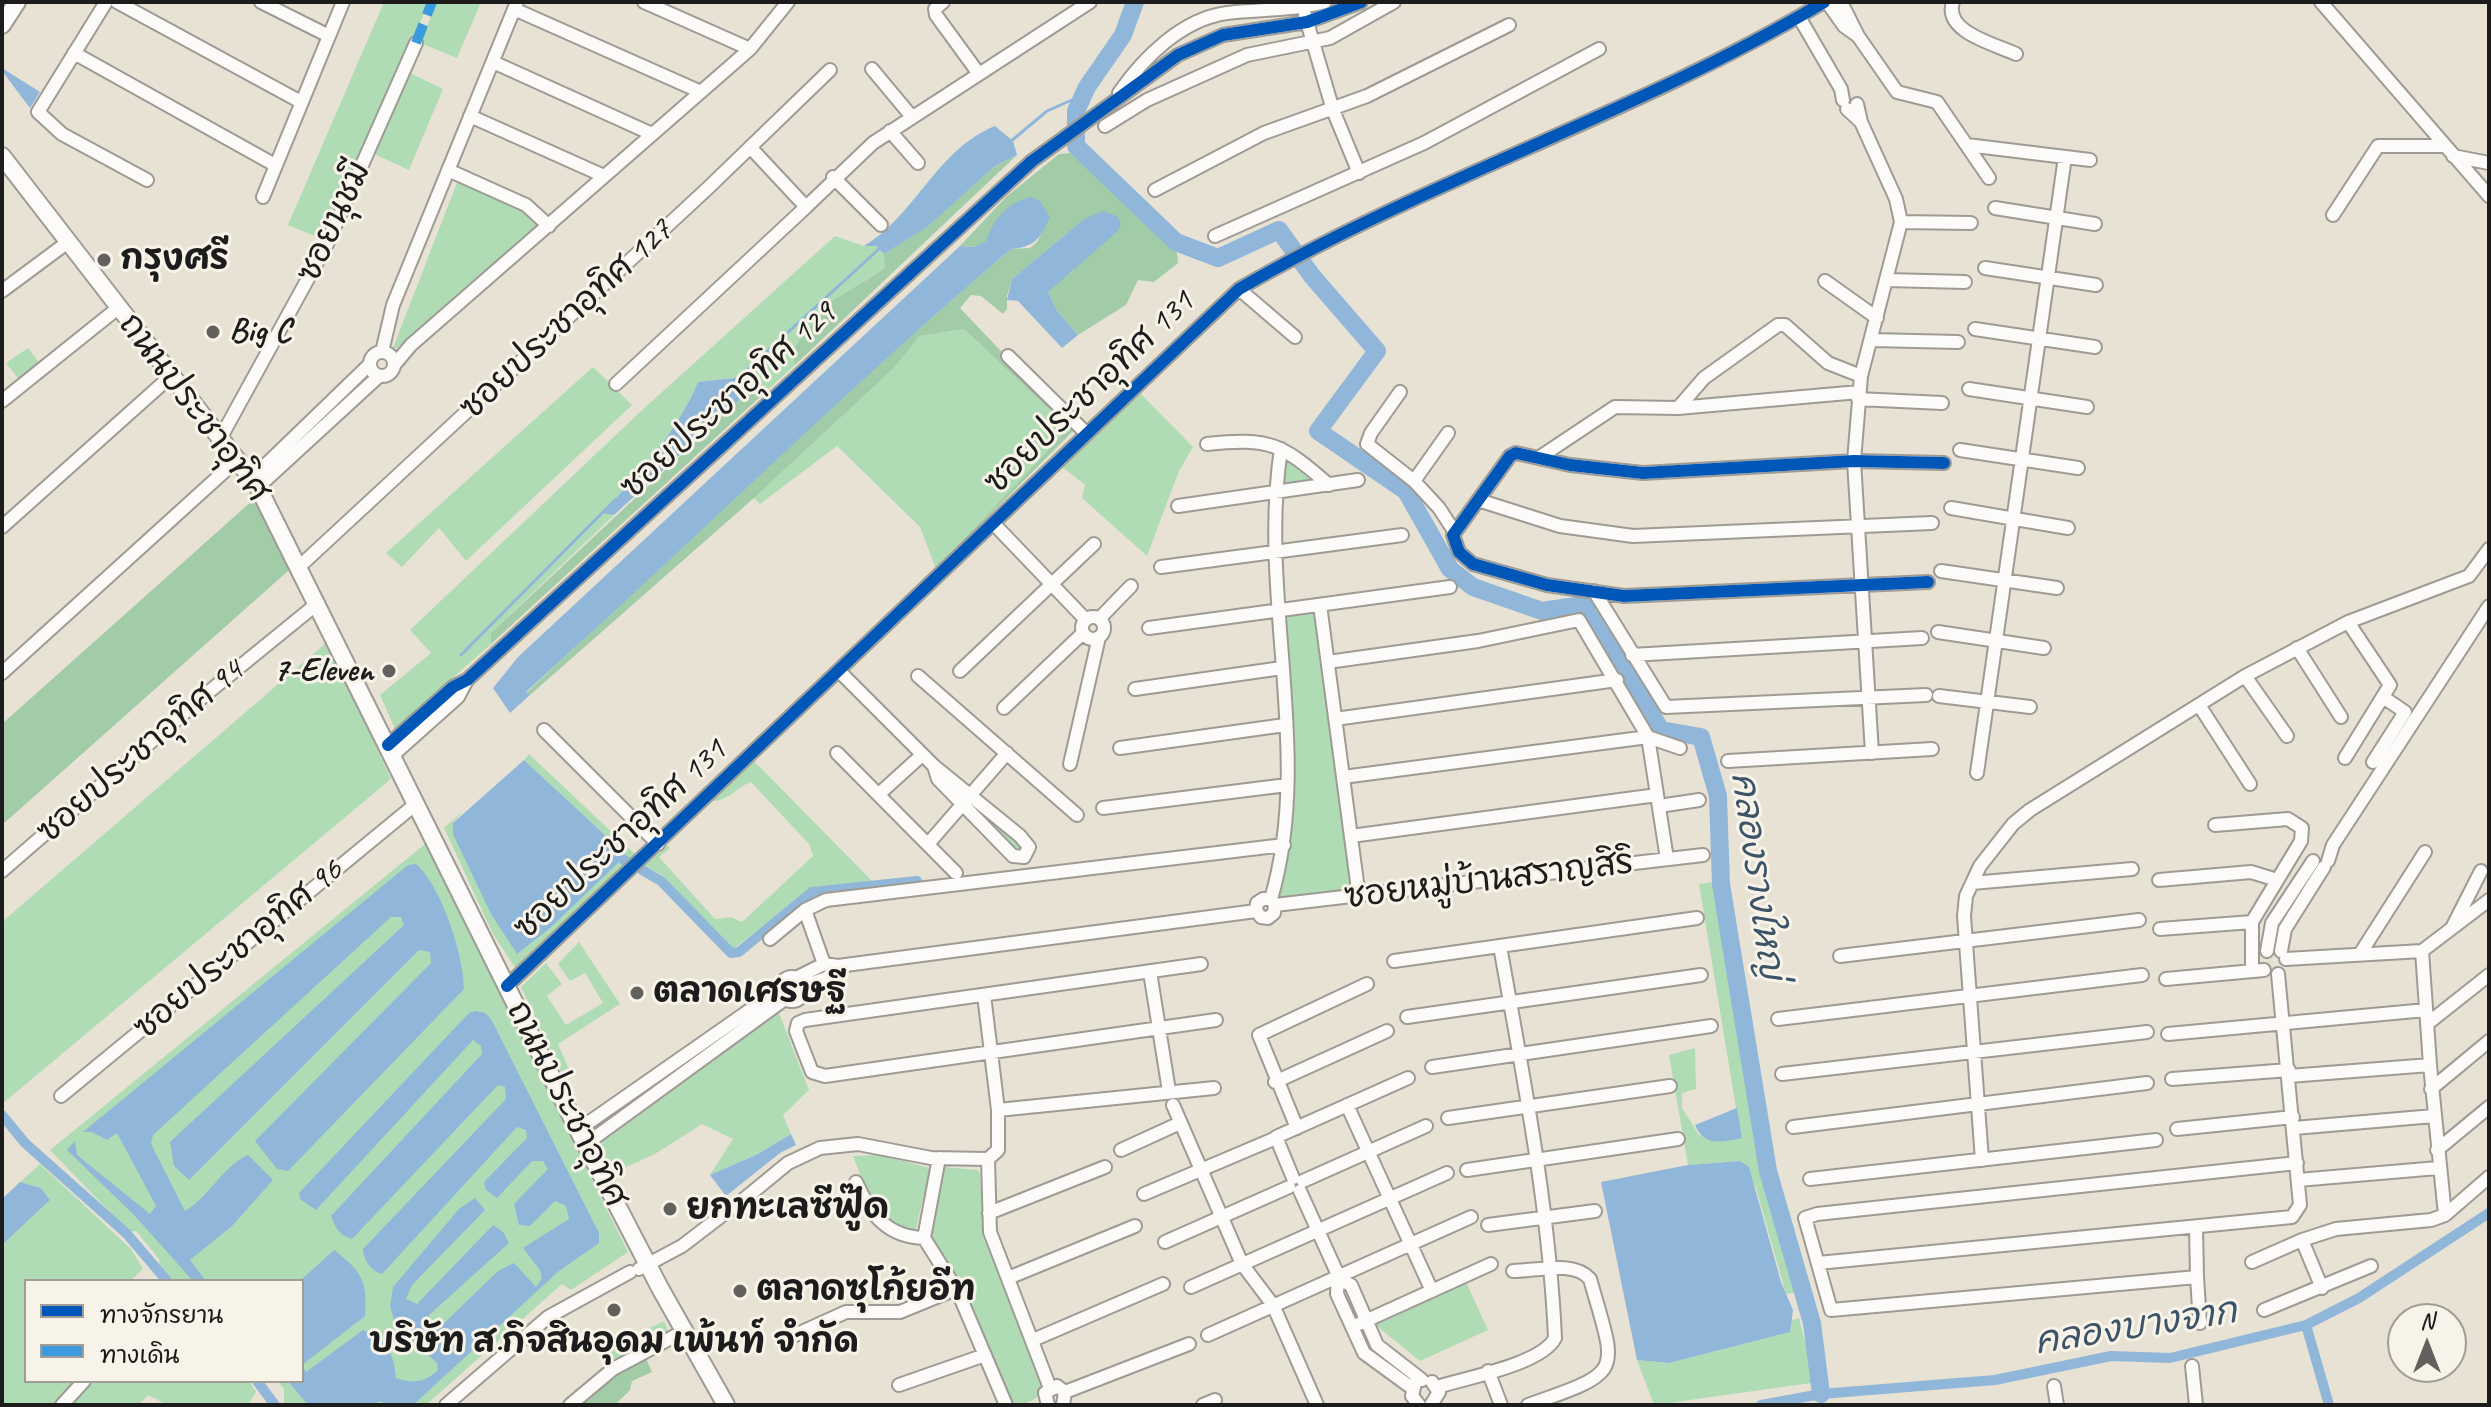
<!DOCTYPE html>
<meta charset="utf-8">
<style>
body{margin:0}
#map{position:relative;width:2491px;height:1407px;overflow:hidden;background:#e8e2d5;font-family:Caveat,"Playpen Sans Thai",sans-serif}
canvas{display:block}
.frame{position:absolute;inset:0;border:4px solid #1c1c1c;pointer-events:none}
.legend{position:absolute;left:24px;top:1279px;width:280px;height:104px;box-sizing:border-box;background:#f7f3e8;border:2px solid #9f9d96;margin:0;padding:10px 14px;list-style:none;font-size:24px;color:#1c1c1c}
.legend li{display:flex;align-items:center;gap:16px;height:40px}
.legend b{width:40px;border:2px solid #9f9d96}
.north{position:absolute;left:2387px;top:1303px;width:80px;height:80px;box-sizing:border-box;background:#f7f3e8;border:2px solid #9f9d96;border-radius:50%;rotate:0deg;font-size:22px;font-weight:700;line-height:32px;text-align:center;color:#1c1c1c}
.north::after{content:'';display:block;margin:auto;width:28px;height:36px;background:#63615d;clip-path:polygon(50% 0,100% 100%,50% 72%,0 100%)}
</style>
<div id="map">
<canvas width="2491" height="1407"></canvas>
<div class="frame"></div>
<ul class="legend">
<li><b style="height:10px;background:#0057b8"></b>ทางจักรยาน</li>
<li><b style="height:10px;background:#3c9bdf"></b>ทางเดิน</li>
</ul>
<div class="north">N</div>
</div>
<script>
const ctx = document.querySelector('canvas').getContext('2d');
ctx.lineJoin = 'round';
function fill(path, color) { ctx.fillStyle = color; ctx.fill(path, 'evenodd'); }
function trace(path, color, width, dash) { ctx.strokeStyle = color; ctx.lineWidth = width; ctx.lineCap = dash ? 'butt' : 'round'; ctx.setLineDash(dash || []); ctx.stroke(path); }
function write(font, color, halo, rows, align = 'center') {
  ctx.font = font + ' Caveat,"Playpen Sans Thai",sans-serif'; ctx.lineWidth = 6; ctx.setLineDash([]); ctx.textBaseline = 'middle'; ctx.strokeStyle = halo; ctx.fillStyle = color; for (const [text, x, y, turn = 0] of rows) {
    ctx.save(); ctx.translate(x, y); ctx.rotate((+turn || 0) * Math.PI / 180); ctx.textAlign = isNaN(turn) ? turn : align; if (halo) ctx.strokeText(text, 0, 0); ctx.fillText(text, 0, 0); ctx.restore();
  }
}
const green = new Path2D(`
 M384 2H429L325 240 288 225Z
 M437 2H481L457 58 420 43Z
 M408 72 443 89 409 170 372 153Z
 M458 180 533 214 538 224 397 348H393Z
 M835 236 864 246H876L884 254 886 268C848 287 818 319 791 352L795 365 761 396 752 376 698 382C678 430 639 475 603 513L614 515 492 632 491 644 395 729 380 695 431 653 410 630 640 412Z
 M964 329 1069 428 936 569 920 527 837 446 760 504 754 498 894 368 920 336Z
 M28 348 41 365 20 381 6 363Z
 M593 367 632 405 466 561 439 528 402 567 386 553Z
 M1139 392 1193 447 1179 471 1147 556 1082 498 1085 485 1061 466Z
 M1285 459 1313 477V483L1283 487Z
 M1316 611 1354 889 1352 893 1282 899 1277 895C1299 802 1288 710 1283 615Z
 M327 642 391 779 2 1104V922Z
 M529 754 637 856 516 969 493 934 444 828 463 811 453 823 491 914 504 931 620 849 524 760Z
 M753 760 873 882 813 889 733 949 662 875 644 866 667 845 670 848 659 857 715 919 731 917 742 922 813 856 809 844 751 782C737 787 728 801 713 801L714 795Z
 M974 803 1026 846 1017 855 971 807Z
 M425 844 628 1252 571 1290 562 1284 426 1405H284V1389L277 1381H302V1281H172L160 1270 159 1259 136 1231 129 1232 50 1150Z
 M1714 882 1750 1109 1790 1273 1800 1292 1786 1294 1756 1188 1740 1161 1688 1165 1669 1055 1695 1048 1696 1089 1682 1093V1108L1699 1135 1741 1138 1699 884Z
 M579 942 620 1004 558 1044 569 1069 568 1074H562L521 987 546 963 562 984 547 996 566 1025 603 1003 585 973 570 981 558 964Z
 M779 1013 809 1090 783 1115 791 1134 758 1154 710 1175 733 1139 702 1124 655 1154 613 1173 605 1162 600 1144Z
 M879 1155 930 1168 915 1233C874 1225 867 1191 853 1156Z
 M40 1164 131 1249 143 1269 130 1281H26V1381H249L256 1392 248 1405H167L148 1395 138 1405H2V1245L50 1200 41 1188 20 1182Z
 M944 1167 978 1170 980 1174 983 1237 1044 1388C1039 1399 1026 1405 1014 1405L964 1291 935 1245 931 1232Z
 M1466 1282 1488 1330 1420 1361 1373 1323Z
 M1799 1318 1814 1378 1811 1383 1654 1405 1637 1360 1669 1363 1790 1332 1791 1321Z
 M664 1321 670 1335 614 1365 606 1350Z`);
const forest = new Path2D(`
 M1070 153 1080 158 1177 253 1178 263 1154 282 1138 280 1126 305 1078 335 1057 311 1048 292 1050 286 1073 271 1084 219 1012 279 1007 296V309L1003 314 981 296 971 295 960 308 1075 429 936 569 1069 428 964 329 920 336 894 368 754 498 530 695 525 694 822 415 970 284 1011 249 1030 248 1037 242 1050 217 974 247 960 246 1006 197 1059 154Z
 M1017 155 795 365 791 352 828 304 885 268 884 254 926 227 995 166Z
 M756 385 761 396 491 644V633Z
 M253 500 289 559 288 571 2 825V724Z
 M645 1356 652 1372 632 1381 630 1390 615 1405H578L613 1373Z`);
const water = new Path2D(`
 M2 68 40 92 30 108 2 71Z
 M995 126 1013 141 1017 155 995 166 927 227 884 254 876 246H864C916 215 936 150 995 126Z
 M1031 197 1040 201 1050 217C1040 239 1035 247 1011 249 844 391 689 545 526 692L530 695 510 713 493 688 518 657 960 246 974 247 986 241C994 218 1007 203 1031 197Z
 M1104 211 1118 217 1121 224 1118 231 1048 292 1057 311 1078 335 1062 348 1018 301 1007 300 1012 279 1084 219Z
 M753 376 756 385 614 515 602 513C638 476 678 430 698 382Z
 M524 760 620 849 622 859 550 928 517 954 491 914 453 834V823Z
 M416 864C441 885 464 956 464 989L288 1171 277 1169 255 1141 431 963 430 952 419 950 189 1180 174 1166 170 1142 404 925 401 917H391L153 1135 151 1144 185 1211C209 1197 223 1166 248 1155L273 1180 232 1226 190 1260 206 1281H193L135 1216 67 1150 75 1141 77 1155 150 1214 156 1206 117 1133 107 1140 92 1132H83L408 865Z
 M476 1011 485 1013 491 1019 599 1233V1243L559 1271 413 1405H387L381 1401 371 1405H308L288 1381H302L300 1281 334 1250C361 1271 368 1280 365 1316L302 1365 306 1372 363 1330C387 1337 394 1355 396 1378 413 1384 424 1383 438 1370L437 1363 395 1324 390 1306 393 1287 459 1209 475 1198 485 1210 412 1285 406 1299 417 1304 493 1225 503 1232 509 1243 429 1315 427 1326 437 1330 498 1271 514 1263 536 1287 542 1278 540 1270 523 1248 569 1219 566 1206 555 1201 530 1226 519 1225 514 1204 548 1169 543 1161H532L497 1198 486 1190 484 1182 527 1138 526 1130 517 1127 382 1274C371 1271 364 1261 363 1249L506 1099 505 1087 498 1085 352 1239C339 1235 336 1229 331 1216L482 1054 481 1046 473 1040 316 1210 300 1199 299 1193 469 1013Z
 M1737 1108 1742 1138C1722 1142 1704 1147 1695 1125Z
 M791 1134 796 1145 780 1153 726 1196 710 1175 758 1154Z
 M1740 1161 1749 1167 1781 1282 1793 1310 1790 1332 1669 1363 1637 1360 1601 1182 1688 1165Z
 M20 1182 41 1188 50 1200 2 1245V1199Z`);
const stream = new Path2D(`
 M1010 142 1047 111 1083 95
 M738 378 880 248
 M461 655 616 499`);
const canal = new Path2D(`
 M622 859 628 862
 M642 870 661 881 731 953 739 952 812 892 917 881
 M2 1115 25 1143 127 1234 167 1281
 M2306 1325 2329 1405
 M257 1381 275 1405
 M1761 1405 1821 1394 1995 1380 2111 1356 2170 1358 2306 1325 2359 1298 2489 1213`);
const river = new Path2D(`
 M1135 2 1123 35 1087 87 1076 111V146L1176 242 1218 258 1279 230 1312 276 1377 351 1318 431 1406 491 1450 569 1473 587 1542 611 1583 605 1661 730 1701 737 1718 796 1721 884 1768 1171 1812 1323 1821 1394`);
const minor = new Path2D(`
 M106 2 38 112 62 134 147 180
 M117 2 301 102
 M261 2 329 36
 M644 2 750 49
 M943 2 935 9 936 15 979 74
 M1827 2 1844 26 1858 36
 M1841 2 1858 36 1897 92 1937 102 1989 178
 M1953 2C1943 32 1995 44 2016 54
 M2321 2 2489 196
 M514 9 701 92
 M1305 15 1333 110 1359 173
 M1799 17 1841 89 1843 100
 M74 53 275 165
 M493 62 652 134
 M872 69 912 117
 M1119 93C1143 58 1182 19 1227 13 1260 9 1292 11 1325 2
 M1857 104 1861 122 1896 199 1901 222 1861 376 1854 461 1872 753
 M1847 109 1861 122
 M470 116 604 176
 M1105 126 1147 100 1247 55 1330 38 1394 2
 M890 131 918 163
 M1967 145 2090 160
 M750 147 806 207 873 143 1090 2
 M2453 156 2489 163
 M448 170 526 205 549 226
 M833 177 881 225
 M1155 190 1264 133 1367 96 1509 25
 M263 197 343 2
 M1995 208 2095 224
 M2333 215 2378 146H2445
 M1901 222 1971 223
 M1215 236 1424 143 1599 49
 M1985 268 2096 285
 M1887 280 1965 282
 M1825 281 1877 318
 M1239 289 1295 337
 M2 291 68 242
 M1975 329 2095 347
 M1872 340 1958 342
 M370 364a12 12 0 1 1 24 0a12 12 0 1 1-24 0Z
 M382 352 393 305 517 2
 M1008 356 1086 433
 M395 364 411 345 750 49 788 2
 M616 384 806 207
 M1969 389 2087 407
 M1400 392 1371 433 1367 444 1414 481 1439 508 1454 531
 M1858 399 1942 403
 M2 401 118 308
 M1678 408 1704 378 1778 325H1785L1828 363 1861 376
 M221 437 327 244 416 43
 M1207 444C1270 437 1282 444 1329 485
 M1960 450 2078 468
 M1540 457 1615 407 1678 408 1859 392
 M251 479 370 364
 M1414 481 1448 433
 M258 487 379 376
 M1478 500 1560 526 1633 536 1932 523
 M1178 506 1358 480
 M1951 508 2068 528
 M994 524 1086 620
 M2 527 171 376
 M300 566 708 188 830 70
 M1161 567 1402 535
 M1941 571 2057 588
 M1928 582 1624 596 1547 585 1473 564 1459 552 1453 535 1510 456 1516 453 1570 465 1643 473 1854 461 1944 463
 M1594 591 1666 707 1926 695
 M1320 605 1359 897
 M1082 628a11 11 0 1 1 22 0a11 11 0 1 1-22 0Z
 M1099 619 1131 586
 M1149 628 1450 587
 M1938 632 2044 648
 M2297 648 2341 717
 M1632 655 1922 638
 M1328 662 1478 641 1579 620 1648 737 1667 859
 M960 671 1094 544
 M840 672 934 766 1020 836 1029 847 1024 857 1013 856 938 779 934 766
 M2 673 238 459
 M918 676 1077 815
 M2245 676 2287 736
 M1135 689 1282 668
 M1939 696 2030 707
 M2199 705 2250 784
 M1004 708 1083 633
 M1335 719 1617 680
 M544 730 658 844
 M388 745 453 687 467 680 1032 161 1178 55 1223 35 1307 22 1361 2
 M1120 748 1285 725
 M837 753 956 873
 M393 755 458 697 467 680
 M2345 758 2390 685 2348 622
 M1728 761 1932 749
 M2373 762 2405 712 2383 697
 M1070 764 1099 637
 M1977 773 2065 157
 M1343 777 1648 737 1680 748
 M879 794 922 755
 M1659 806 1699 800
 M1103 808 1287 785
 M2215 825 2288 819 2302 828 2301 841 2252 922V971
 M1351 836 1657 795
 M928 844 1007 753
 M2328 861 2333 845 2489 606
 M2 871 205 695 318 603
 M2159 880 2251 872 2277 880
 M1972 883 2132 869
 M1271 899C1314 753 1258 598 1281 449
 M1275 905 1703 855
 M805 910 824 964
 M2453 926 2481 871
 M2160 929 2252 922
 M770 939 805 910 826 900 1284 845
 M2267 951 2272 923 2313 861
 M2281 951 2285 929 2324 867
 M2422 951 2489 900
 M2360 954 2425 852
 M1840 956 2139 920
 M2286 959 2422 951 2430 1065 2289 1076
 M1394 961 1697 918
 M1201 964 805 1020 798 1023 796 1031 812 1072 825 1076 1216 1020
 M1150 972 1169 1091
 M780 989a12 12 0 1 1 24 0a12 12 0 1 1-24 0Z
 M796 978 824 964 838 966 1256 911 1261 917 1268 918 1274 913 1275 905 1271 899H1263L1257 903 1256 911
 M2166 979 2264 970
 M507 986 1239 289C1426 180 1638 113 1824 2
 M804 986 827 978 838 966
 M984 995 998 1110V1150L988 1159
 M1407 1017 1701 975
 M1778 1019 2142 975
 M2427 1024 2489 975
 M2168 1034 2426 1010
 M2430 1065 2445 1215 2489 1177
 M1432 1067 1711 1026
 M1782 1074 2147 1032
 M2172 1079 2289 1070
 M1275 1082 1387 1031
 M2431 1089 2489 1041
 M61 1096 417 803
 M1173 1105 1242 1264 1273 1305 1317 1405
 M1347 1105 1432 1291
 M998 1110 1214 1088
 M1448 1118 1670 1086
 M1793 1127 2147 1083
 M1297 1128 1259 1035 1367 984
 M2294 1128 2434 1116
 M2177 1129 2293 1117
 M578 1130 780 989
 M586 1144 785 999
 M1121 1150 1180 1123
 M2437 1150 2489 1107
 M939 1158 924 1238 958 1292 1006 1405
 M1982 1160 1964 916 1966 896 1980 866 2013 824 2030 810 2245 676 2348 622 2469 576 2489 549
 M1467 1170 1678 1139
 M1293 1178 1276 1137 1408 1078
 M1810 1179 2156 1140
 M2298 1180 2438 1168
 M1303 1181 1426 1126
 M856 1182C870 1214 887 1237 924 1238
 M1300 1191 1338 1275 1337 1294 1364 1353 1412 1388
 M1144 1194 1276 1138
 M743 1200 788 1163 820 1148 858 1144 931 1158 988 1159 990 1232 1050 1388
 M989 1213 1105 1167
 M1488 1225 1595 1211
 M2196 1227 2197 1277 1831 1310 1805 1218 1817 1214 2297 1163
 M1165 1242 1289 1187
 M2252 1262 2302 1240
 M1818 1263 2292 1217 2300 1205 2278 974
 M639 1269 682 1246 733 1207
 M1513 1271C1536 1271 1574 1260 1590 1279 1617 1374 1626 1371 1528 1405
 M2197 1277 2200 1323
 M1008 1278 1135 1226
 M1340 1280 1351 1285 1377 1345 1422 1380
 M1191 1287 1447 1173
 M2322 1288 2302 1240 2336 1229 2431 1220 2445 1215
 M2264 1310 2371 1266
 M1352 1327 1491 1264
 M1208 1335 1471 1217
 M793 1336 846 1312H900L956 1289
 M1033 1340 1163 1284
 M2192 1366 2196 1405
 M1488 1371 1501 1405
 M1415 1383 1412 1396 1419 1405
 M899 1385 985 1355
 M2054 1386 2057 1405
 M1437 1387C1466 1378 1542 1364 1555 1338 1549 1205 1523 1076 1500 946
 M1065 1392 1189 1344
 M62 1405 84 1381
 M446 1405 548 1317 630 1272
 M570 1405 613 1369 684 1331
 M1048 1405 1045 1393 1057 1386 1065 1392 1063 1405
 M1203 1405 1215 1400
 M1431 1405 1439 1392 1432 1382`);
const major = new Path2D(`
 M2 25 17 2
 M2 156 258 487 578 1130 660 1288 726 1405`);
const quiet = new Path2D(`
 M416 43 432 2`);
const cycleway = new Path2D(`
 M1928 582 1624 596 1547 585 1473 564 1459 552 1453 535 1510 456 1516 453 1570 465 1643 473 1854 461 1944 463
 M388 745 453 687 467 680 1032 161 1178 55 1223 35 1307 22 1361 2
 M507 986 1239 289C1426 180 1638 113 1824 2`);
const markers = [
 [104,260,8,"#63615d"],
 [213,332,8,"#63615d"],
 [389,671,8,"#63615d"],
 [637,993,8,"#63615d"],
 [670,1209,8,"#63615d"],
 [740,1291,8,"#63615d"],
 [614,1310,8,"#63615d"]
];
const streetNames = [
 ["ซอยนุชมี",335,222,-65],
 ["ซอยประชาอุทิศ 127",567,320,-43],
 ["ซอยประชาอุทิศ 131",1090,393,-44],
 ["ซอยประชาอุทิศ 129",729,401,-42],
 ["ถนนประชาอุทิศ",193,408,53],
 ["ซอยประชาอุทิศ 94",141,752,-41],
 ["ซอยประชาอุทิศ 131",621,840,-43],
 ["ซอยหมู่บ้านสราญสิริ",1489,881,-7],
 ["ซอยประชาอุทิศ 96",239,950,-40],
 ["ถนนประชาอุทิศ",566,1104,63]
];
const poiNames = [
 ["กรุงศรี",120,260],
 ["Big C",229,332],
 ["7-Eleven",373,671,"right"],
 ["ตลาดเศรษฐี",653,993],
 ["ยกทะเลซีฟู๊ด",686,1209],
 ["ตลาดซุโก้ยอีท",756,1291],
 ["บริษัท ส.กิจสินอุดม เพ้นท์ จำกัด",614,1343,"center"]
];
const waterNames = [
 ["คลองรางใหญ่",1756,876,82],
 ["คลองบางจาก",2136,1328,-9]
];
fill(green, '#afdcb5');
fill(forest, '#a2cba8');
fill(water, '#90b7d9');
trace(stream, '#90b7d9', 3);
trace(canal, '#90b7d9', 10);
trace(river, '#90b7d9', 18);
trace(minor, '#9e9b94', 16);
trace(major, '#9e9b94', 20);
trace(minor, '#fcfbf9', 12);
trace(major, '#fcfbf9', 16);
trace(quiet, '#3c9bdf', 10, [20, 10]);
trace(cycleway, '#0057b8', 12);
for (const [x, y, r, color] of markers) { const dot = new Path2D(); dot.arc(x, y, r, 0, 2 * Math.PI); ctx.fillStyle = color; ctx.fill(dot); trace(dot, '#f7f3e8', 3); }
write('34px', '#1c1c1c', '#f7f3e8', streetNames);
write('bold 34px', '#1c1c1c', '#f7f3e8', poiNames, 'left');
write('italic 36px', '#3c5368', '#f7f3e8', waterNames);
</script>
